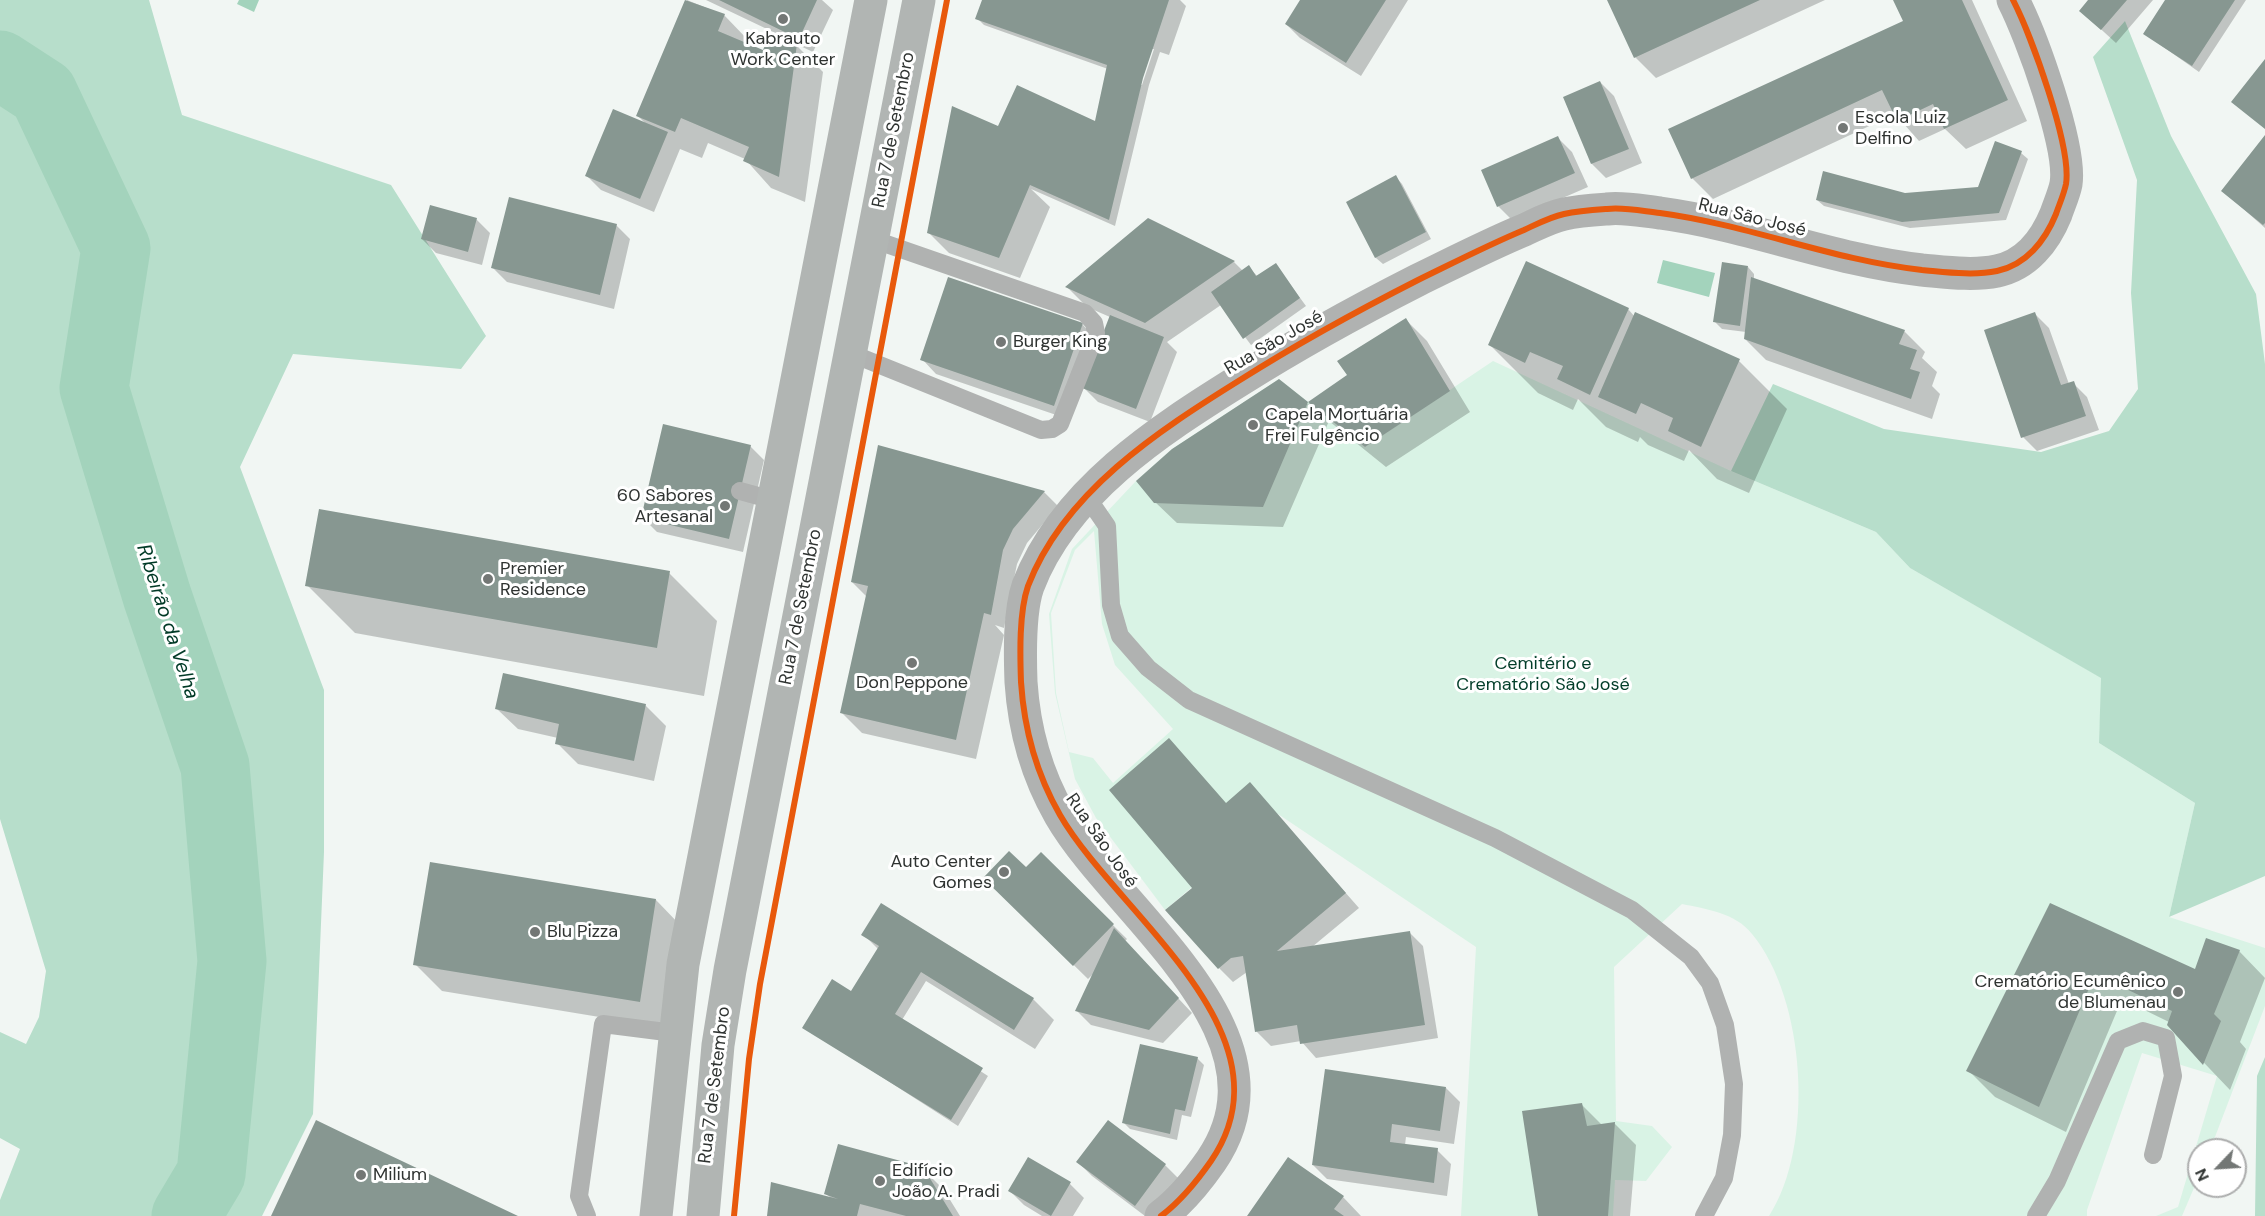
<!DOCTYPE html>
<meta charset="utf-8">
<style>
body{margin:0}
#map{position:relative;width:2265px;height:1216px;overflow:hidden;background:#f1f6f3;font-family:"DM Sans",sans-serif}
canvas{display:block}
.north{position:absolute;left:2187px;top:1138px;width:60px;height:60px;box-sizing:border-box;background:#fff;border:2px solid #acadad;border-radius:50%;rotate:245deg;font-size:16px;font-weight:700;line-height:24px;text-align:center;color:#2f3331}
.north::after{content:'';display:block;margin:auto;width:21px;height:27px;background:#737775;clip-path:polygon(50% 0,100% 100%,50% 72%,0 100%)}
</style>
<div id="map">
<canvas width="2265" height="1216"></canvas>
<div class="north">N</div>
</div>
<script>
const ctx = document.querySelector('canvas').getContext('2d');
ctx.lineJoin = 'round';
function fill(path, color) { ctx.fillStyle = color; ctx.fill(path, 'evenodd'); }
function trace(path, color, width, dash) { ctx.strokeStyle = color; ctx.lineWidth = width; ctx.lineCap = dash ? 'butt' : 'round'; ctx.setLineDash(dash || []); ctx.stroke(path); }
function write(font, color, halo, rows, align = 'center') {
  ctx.font = font + ' "DM Sans",sans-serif'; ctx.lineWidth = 6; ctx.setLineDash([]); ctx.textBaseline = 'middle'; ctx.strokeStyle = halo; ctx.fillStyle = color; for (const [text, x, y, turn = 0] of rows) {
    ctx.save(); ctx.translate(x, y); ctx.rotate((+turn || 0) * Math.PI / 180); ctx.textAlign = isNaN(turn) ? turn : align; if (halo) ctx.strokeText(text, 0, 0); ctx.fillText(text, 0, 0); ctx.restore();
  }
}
const green = new Path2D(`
 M1493 361 1731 471 1876 532 1910 568 2102 678 2099 743 2195 803 2169 917 2265 948V1006L2210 1150H2199V1176L2182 1216H2156L2178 1207 2217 1076 2142 1053 2087 1210V1216H1769C1815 1146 1806 999 1752 934 1736 913 1706 909 1682 904L1614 967 1616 1121 1652 1126 1672 1147 1646 1181 1615 1180 1613 1216H1461L1476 947 1278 814 1165 910 1096 818 1075 779 1055 693 1049 614 1072 549 1136 481 1172 449 1279 379 1365 447ZM1094 531 1102 624 1115 665 1173 729 1113 783 1093 758 1069 752 1056 693 1051 613 1075 550Z`);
const forest = new Path2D(`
 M0 0H149L182 115 391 185 486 336 461 369 293 354 240 467 324 690V852L313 1114 262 1216H0V1200L20 1149 0 1138V1032L26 1044 39 1017 46 971 0 819Z
 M2125 21 2171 136 2256 294 2265 364V876L2169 917 2195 803 2099 743 2101 678 1910 568 1876 532 1731 471 1773 384 1884 429 2041 452 2109 431 2138 389 2131 293 2137 180 2093 57Z
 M2265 1057V1216H2255L2257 1076Z`);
const water = new Path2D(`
 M239 0H259L254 12 237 4Z
 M1663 260 1715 273 1709 297 1657 283Z`);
const shadow = new Path2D(`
 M687 0 724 15 750 42 749 46 764 52 790 40 706 0H822L833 10 813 52 794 43 823 72 805 202 771 188 745 159 708 143 702 158 680 149 654 212 601 190 587 176 647 125 638 116Z
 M983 0H1180L1186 6 1169 55 1160 52 1149 85 1115 226 1031 189 1050 207 1020 278 949 253 928 232 999 128 1096 124 1108 69 984 25 977 18ZM1151 49H1154L1142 85 1139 84Z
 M1301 0H1408L1361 76 1300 38 1286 24Z
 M1609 0H1825L1656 78 1635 57Z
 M1895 0H1972L2027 121 1966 149 1945 129 1919 141 1895 114 1713 199 1692 178 1905 22Z
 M2090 0H2153L2116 43 2081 11Z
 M2167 0H2246L2199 72 2145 34Z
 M1600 82 1614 96 1642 163 1606 178 1592 164 1565 97Z
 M1558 138 1572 152 1588 187 1512 220 1498 206Z
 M2265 138V228L2223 191Z
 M2021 153 2028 159 2006 220 1910 228 1824 206 1817 200 1979 189Z
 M1396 177 1402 184 1431 239 1383 264 1376 258 1348 202Z
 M476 219 490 233 482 265 436 253 422 239Z
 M616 225 630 239 614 309 507 282 493 268Z
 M1234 262 1243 271 1249 267 1258 277 1276 265 1306 306 1251 345 1221 305 1167 342 1177 352 1150 422 1098 402 1084 388 1110 317 1087 307 1067 287Z
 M1748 267 1754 274V280L1904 331 1925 352 1922 358 1937 372 1932 386 1940 394 1932 419 1766 360 1745 339 1746 332 1722 329 1715 322Z
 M1628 309 1635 317 1739 361 1787 409 1749 493 1717 479 1689 450 1684 461 1648 445 1640 437 1638 442 1606 427 1578 399 1573 410 1538 393 1490 345Z
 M2035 314 2049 328 2069 384 2073 383 2087 397 2099 430 2037 451 2023 437Z
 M1406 320 1427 341 1470 412 1386 467 1329 421 1283 527 1177 523 1155 502 1279 381 1308 404 1349 376Z
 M1082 324 1096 339 1068 419 936 374 922 359Z
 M750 446 764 460 743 552 657 532 643 518Z
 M1044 492 1058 506 1027 543 1017 564 1004 628 995 625 1004 635 976 759 862 733 841 712 867 597 852 582Z
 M669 573 717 621 704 696 355 633 307 585Z
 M645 705 666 726 654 781 578 764 557 743 558 738 518 729 497 709Z
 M1226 805 1278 816 1359 908 1312 947 1409 932 1423 946 1438 1038 1316 1058 1301 1041 1271 1046 1257 1032 1247 972 1233 982 1219 968 1193 888Z
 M1041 854 1127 939 1125 941 1192 1013 1163 1043 1091 1025 1077 1011 1095 972 1088 979 985 878 1026 869Z
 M656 900 682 927 666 1028 442 991 415 964Z
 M2051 904 2195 971 2239 951 2265 978 2240 1042 2246 1049 2230 1090 2168 1025 2169 1022 2122 999 2066 1132 1995 1097 1968 1070Z
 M863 934 1033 999 1054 1020 1035 1049 926 981 902 1020 988 1076 958 1126 804 1027 852 993 879 950Z
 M1197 1058 1204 1065 1191 1117 1182 1115 1177 1140 1130 1129 1124 1123Z
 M1446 1088 1460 1102 1454 1144 1406 1137 1405 1145 1437 1150 1451 1164 1447 1196 1327 1179 1313 1165Z
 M1581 1104 1602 1125 1615 1124 1636 1145 1630 1216H1540Z
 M1078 1162 1165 1165 1179 1179 1145 1216 1092 1176Z
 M922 1168 944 1190 960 1216H768L831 1198 826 1194Z
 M1070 1184 1084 1198 1073 1216H1042L1024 1205 1010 1191Z
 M1343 1197 1361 1216H1249Z`);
const river = new Path2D(`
 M0 65 43 93 116 248 94 388 157 596 215 766 232 961 211 1174 186 1216`);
const building = new Path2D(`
 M685 0 725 14 718 31 763 50 770 34 797 44 779 177 743 161 749 147 681 118 675 132 636 116Z
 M719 0H817L799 39Z
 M982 0H1169L1143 78 1109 220 1030 185 999 258 927 233 952 106 998 126 1017 85 1095 121 1107 65 975 19Z
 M1300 0H1386L1346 63 1285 24Z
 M1607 0H1760L1634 58Z
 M1893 0H1962L2008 100 1944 129 1933 104 1897 121 1882 90 1691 179 1668 129 1903 21Z
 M2088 0H2127L2101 30 2079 11Z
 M2165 0H2235L2192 66 2143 34Z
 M2265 59V129L2231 102Z
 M1600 81 1629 149 1591 164 1563 97Z
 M613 109 668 132 640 199 585 176Z
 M2265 135V223L2263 225 2221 191Z
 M1558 136 1575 173 1497 207 1481 170Z
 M1995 141 2022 151 1999 213 1902 222 1816 200 1823 171 1905 193 1978 187Z
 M1396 175 1426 232 1375 258 1346 202Z
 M509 197 617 224 600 295 491 268Z
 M430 205 477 218 468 252 421 239Z
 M1148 218 1235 261 1145 323 1065 287Z
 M1526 261 1629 308 1590 395 1557 379 1563 366 1530 352 1525 363 1488 345Z
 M1722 262 1748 266 1740 326 1713 322Z
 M1276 263 1300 298 1243 339 1211 292 1249 265 1256 276Z
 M948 277 1083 323 1054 406 920 360Z
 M1751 277 1905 330 1899 344 1917 350 1910 369 1920 372 1911 399 1744 339Z
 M1635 312 1740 359 1701 447 1668 431 1673 418 1641 403 1636 414 1598 397Z
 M2035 312 2061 385 2074 381 2086 416 2021 438 1984 330Z
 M1110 315 1164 337 1136 409 1082 388Z
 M1406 318 1450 391 1365 447 1308 402 1347 375 1337 361Z
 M1279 379 1308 402 1263 507 1154 503 1136 481 1172 449Z
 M663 424 751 445 729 539 641 518Z
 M878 445 1045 491 1013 529 1003 550 991 615 984 613 956 740 840 713 868 586 851 582Z
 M319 509 670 571 657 648 305 586Z
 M503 673 646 704 634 761 555 744 559 724 495 709Z
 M1169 738 1226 803 1250 782 1346 893 1277 951 1410 931 1425 1025 1300 1044 1297 1025 1255 1032 1243 956 1231 958 1218 969 1165 910 1192 888 1109 790Z
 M1009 851 1026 867 1041 852 1114 924 1073 966 983 878Z
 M430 862 656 899 640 1002 413 965Z
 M881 903 1034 998 1014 1030 921 972 895 1014 983 1068 951 1120 802 1028 832 979 851 991 879 946 861 935Z
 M2050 903 2195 969 2206 938 2240 950 2214 1014 2221 1021 2203 1065 2167 1025 2172 1011 2095 974 2039 1107 1966 1071Z
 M1114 928 1179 998 1149 1030 1075 1011Z
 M1140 1044 1198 1057 1185 1111 1175 1109 1170 1134 1122 1123Z
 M1325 1069 1446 1087 1440 1131 1392 1124 1390 1142 1438 1148 1434 1183 1312 1165Z
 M1582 1103 1587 1126 1615 1122 1608 1216H1538L1522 1111Z
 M316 1120 347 1135 518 1216H271Z
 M1108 1120 1166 1164 1135 1206 1076 1162Z
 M838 1144 923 1167 953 1216H906L860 1204 857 1216H767L771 1182 838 1199 824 1194Z
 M1028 1157 1071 1182 1051 1216 1008 1191Z
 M1288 1157 1344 1196 1334 1209 1344 1216H1247Z`);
const lane = new Path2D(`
 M850 353 1041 430 1052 429 1060 424 1096 333 1094 323 1085 313 872 239
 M740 491 773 500
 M1087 497 1107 526 1111 605 1120 636 1148 668 1189 700 1495 838 1632 910 1691 957 1710 983 1725 1025 1734 1084 1732 1135 1724 1178 1704 1216
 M587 1216 579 1196 603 1024 674 1033
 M2036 1216 2057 1181 2118 1041 2143 1031 2166 1038 2173 1076 2153 1155`);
const street = new Path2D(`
 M1161 1216C1181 1201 1197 1181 1211 1161 1298 1034 1117 914 1060 815 1037 775 1024 728 1021 682 1020 654 1019 612 1028 586 1064 492 1158 431 1240 380 1297 344 1357 311 1418 280 1453 263 1488 245 1524 230 1537 224 1550 217 1564 214 1578 211 1593 210 1607 209 1624 207 1642 211 1660 213 1749 225 1832 260 1922 270 1945 272 1973 276 1997 271 2026 265 2045 241 2056 214 2059 205 2064 194 2066 184 2072 147 2031 35 2013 0`);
const primary = new Path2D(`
 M656 1216 683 964 871 0
 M703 1216 718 1045 730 970 919 0`);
const cycleway = new Path2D(`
 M734 1216 749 1059 760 984 947 0
 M1161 1216C1181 1201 1197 1181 1211 1161 1298 1034 1117 914 1060 815 1037 775 1024 728 1021 682 1020 654 1019 612 1028 586 1064 492 1158 431 1240 380 1297 344 1357 311 1418 280 1453 263 1488 245 1524 230 1537 224 1550 217 1564 214 1578 211 1593 210 1607 209 1624 207 1642 211 1660 213 1749 225 1832 260 1922 270 1945 272 1973 276 1997 271 2026 265 2045 241 2056 214 2059 205 2064 194 2066 184 2072 147 2031 35 2013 0`);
const markers = [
 [783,19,6,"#737775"],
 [1843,128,6,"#737775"],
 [1001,342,6,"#737775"],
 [1253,425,6,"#737775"],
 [725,506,6,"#737775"],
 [488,579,6,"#737775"],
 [912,663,6,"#737775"],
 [1004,872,6,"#737775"],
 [535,932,6,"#737775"],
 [2178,992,6,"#737775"],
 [361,1175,6,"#737775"],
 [880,1181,6,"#737775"]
];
const poiNames = [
 ["Kabrauto",783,39,"center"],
 ["Work Center",783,60,"center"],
 ["Escola Luiz",1855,118],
 ["Delfino",1855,139],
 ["Burger King",1013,342],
 ["Capela Mortuária",1265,415],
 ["Frei Fulgêncio",1265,436],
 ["60 Sabores",713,496,"right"],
 ["Artesanal",713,517,"right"],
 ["Premier",500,569],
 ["Residence",500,590],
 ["Don Peppone",912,683,"center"],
 ["Auto Center",992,862,"right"],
 ["Gomes",992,883,"right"],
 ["Blu Pizza",547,932],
 ["Crematório Ecumênico",2166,982,"right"],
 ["de Blumenau",2166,1003,"right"],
 ["Edifício",892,1171],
 ["João A. Pradi",892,1192],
 ["Milium",373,1175]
];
const streetNames = [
 ["Rua 7 de Setembro",894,130,-79],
 ["Rua São José",1752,218,14],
 ["Rua São José",1274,343,-30],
 ["Rua 7 de Setembro",801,607,-79],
 ["Rua São José",1101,841,55],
 ["Rua 7 de Setembro",715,1085,-83]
];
const parkNames = [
 ["Cemitério e",1543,664],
 ["Crematório São José",1543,685]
];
const waterNames = [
 ["Ribeirão da Velha",167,622,72]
];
fill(green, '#d9f3e5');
fill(forest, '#b7decb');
fill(water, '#a3d3bc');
fill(shadow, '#0003');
trace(river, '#a3d3bc', 69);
fill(building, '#879791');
trace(lane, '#b0b2b1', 18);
trace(street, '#b0b2b1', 33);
trace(primary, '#b1b5b3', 33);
trace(cycleway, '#e8590c', 6);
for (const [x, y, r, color] of markers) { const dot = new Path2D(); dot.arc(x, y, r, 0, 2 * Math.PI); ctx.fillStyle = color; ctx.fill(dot); trace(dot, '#fff', 2); }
write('18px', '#2f3331', '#fff', poiNames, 'left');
write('18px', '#2f3331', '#fff', streetNames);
write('18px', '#023d29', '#fff', parkNames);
write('italic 20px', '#003a26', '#fff', waterNames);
</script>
